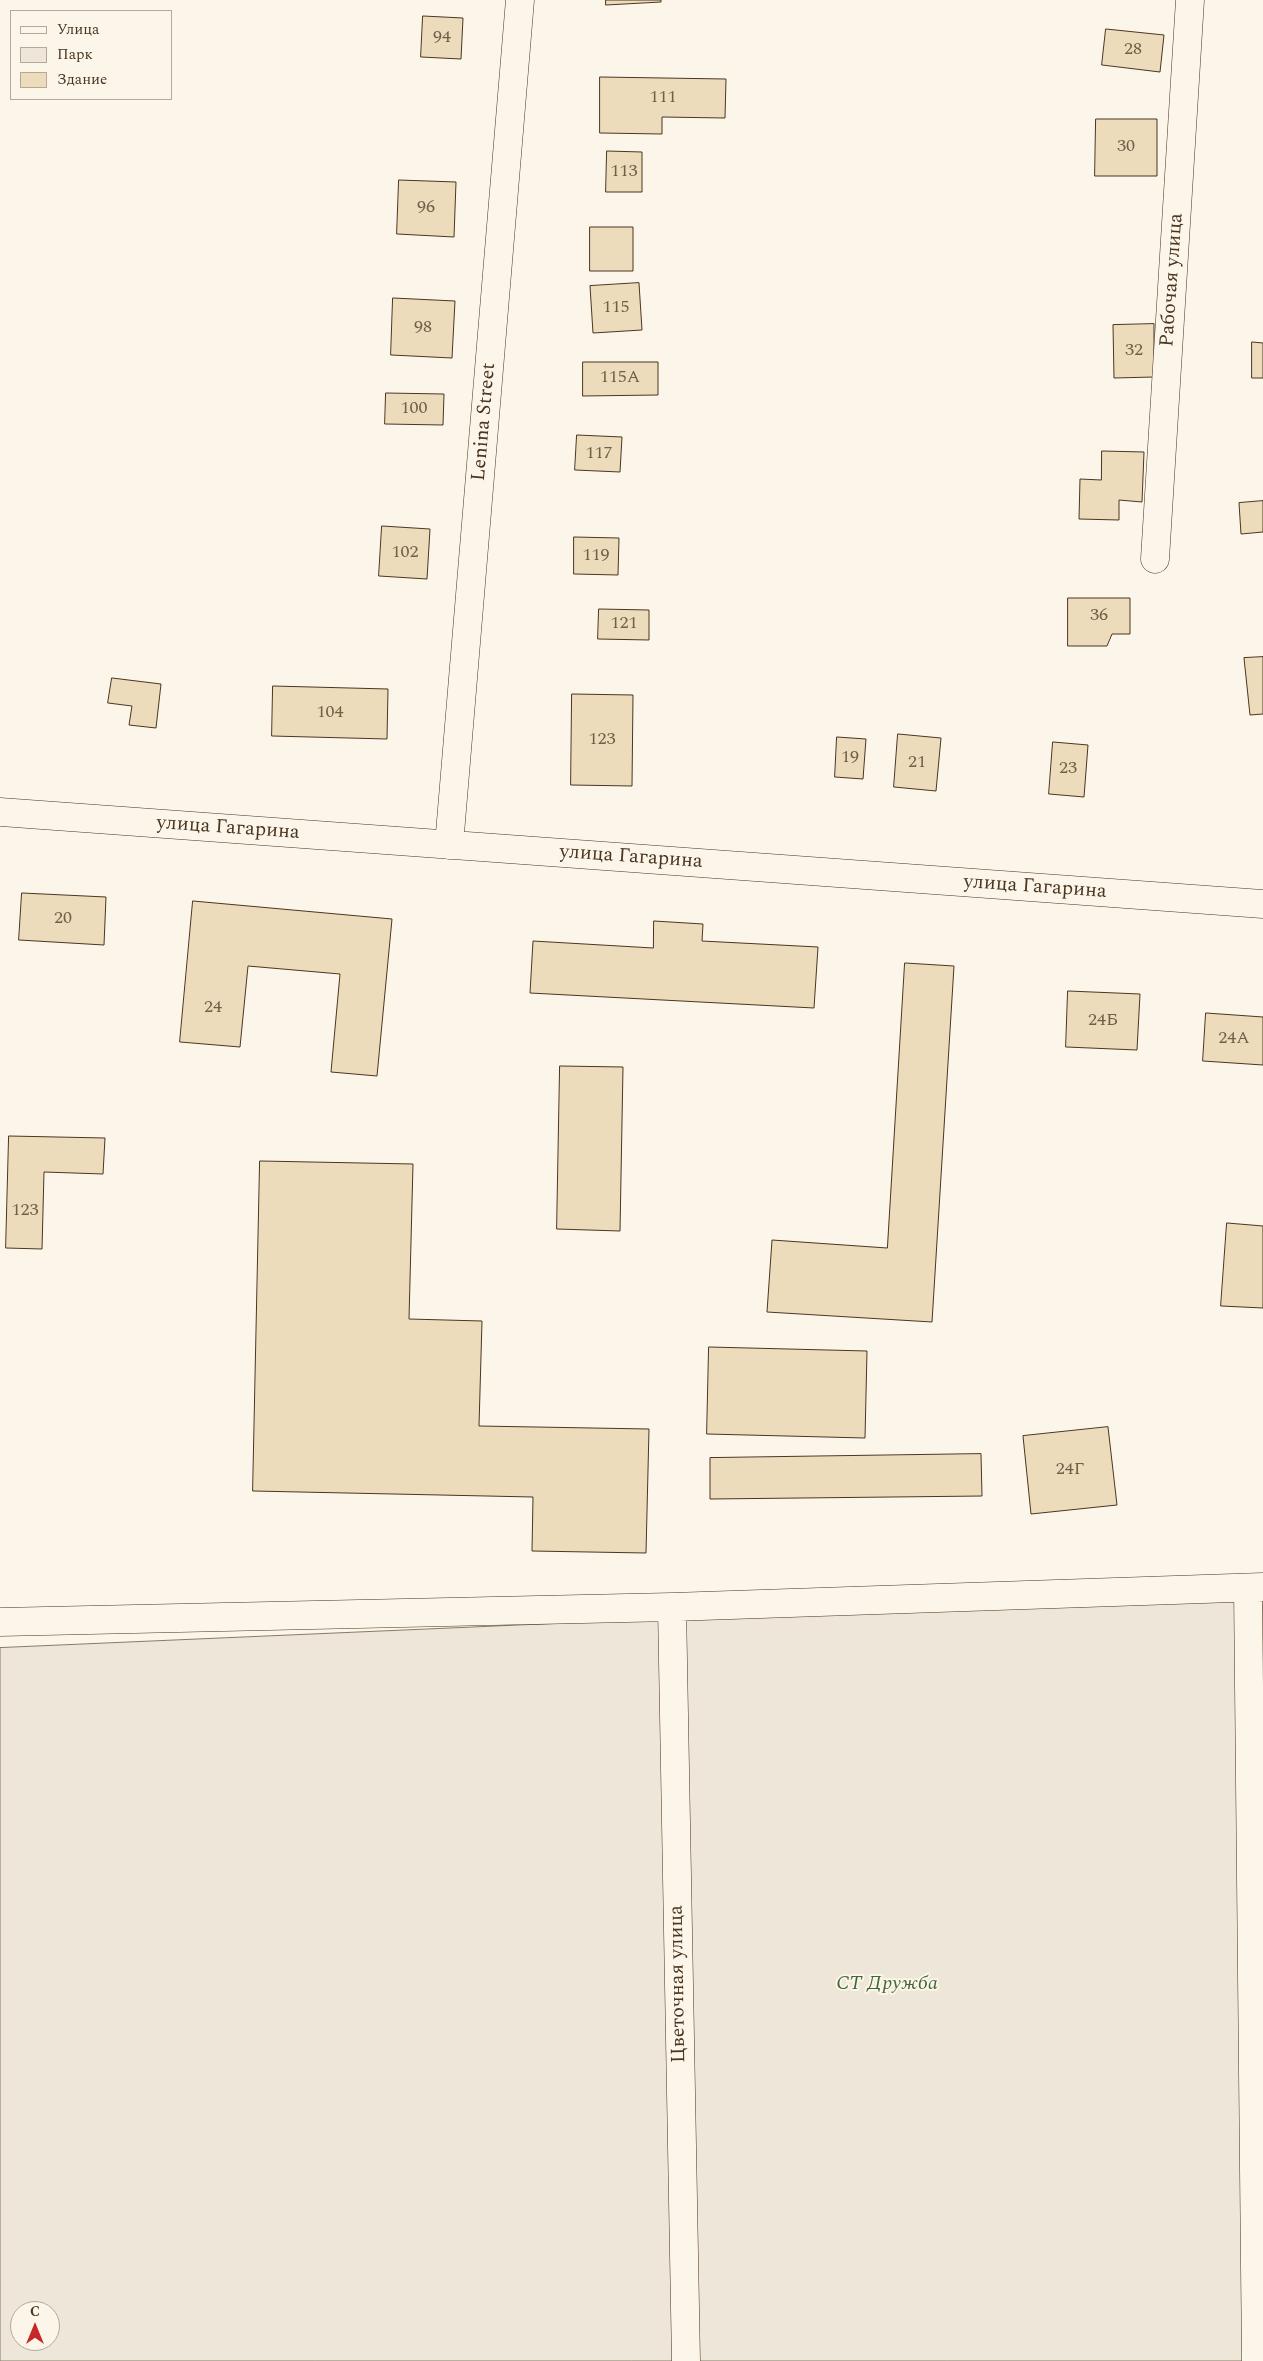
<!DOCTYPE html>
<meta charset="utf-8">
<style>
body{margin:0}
#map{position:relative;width:1263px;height:2361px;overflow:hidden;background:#fbf6e9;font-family:Spectral,serif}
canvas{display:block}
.legend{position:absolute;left:10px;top:10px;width:162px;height:90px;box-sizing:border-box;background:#fbf6e9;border:1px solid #b4a999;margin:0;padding:6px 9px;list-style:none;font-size:15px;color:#4a3520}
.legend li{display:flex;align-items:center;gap:10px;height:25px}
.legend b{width:25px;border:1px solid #b4a999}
.north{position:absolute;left:10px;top:2301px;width:50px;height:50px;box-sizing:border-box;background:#fbf6e9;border:1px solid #b4a999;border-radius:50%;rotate:0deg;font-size:14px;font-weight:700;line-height:20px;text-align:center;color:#4a3520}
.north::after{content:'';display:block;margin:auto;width:18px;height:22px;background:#c62828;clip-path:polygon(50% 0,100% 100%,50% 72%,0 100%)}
</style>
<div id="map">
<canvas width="1263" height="2361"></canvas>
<ul class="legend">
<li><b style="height:6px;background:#fbf6e9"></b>Улица</li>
<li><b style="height:14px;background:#ede6d9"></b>Парк</li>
<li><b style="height:14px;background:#ecdcbc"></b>Здание</li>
</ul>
<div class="north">С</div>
</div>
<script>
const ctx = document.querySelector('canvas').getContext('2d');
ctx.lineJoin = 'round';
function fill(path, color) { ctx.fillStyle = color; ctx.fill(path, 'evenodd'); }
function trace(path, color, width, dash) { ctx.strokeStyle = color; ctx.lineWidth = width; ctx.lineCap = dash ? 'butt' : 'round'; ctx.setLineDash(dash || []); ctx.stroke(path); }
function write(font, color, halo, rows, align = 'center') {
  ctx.font = font + ' Spectral,serif'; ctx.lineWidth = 4; ctx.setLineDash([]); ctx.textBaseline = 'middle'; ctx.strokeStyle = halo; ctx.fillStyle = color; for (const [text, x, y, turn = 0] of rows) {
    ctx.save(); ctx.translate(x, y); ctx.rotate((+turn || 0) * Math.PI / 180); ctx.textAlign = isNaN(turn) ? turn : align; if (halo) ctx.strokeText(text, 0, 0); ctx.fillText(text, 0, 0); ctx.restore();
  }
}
const green = new Path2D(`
 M1263 1593V2361H0V1648ZM20 2311H50V2341H20Z`);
const building = new Path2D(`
 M606 0H661V2L606 5Z
 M423 16 463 18 461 59 421 57Z
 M1106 29 1164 35 1160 72 1102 65Z
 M600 77 726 79 725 118 662 117V134L600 133Z
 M1096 119H1157V176H1095Z
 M607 151 642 152V192H606Z
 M399 180 456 182 454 237 397 234Z
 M590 227H633V271H590Z
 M639 283 642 330 593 333 590 286Z
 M393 298 455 301 452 358 391 355Z
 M1154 324V377L1114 378 1113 325Z
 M1252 342 1263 343V378H1252Z
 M583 362H658V395L583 396Z
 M386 393 444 394 443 425 385 424Z
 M577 435 622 437 620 472 575 470Z
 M1102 451 1144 452 1142 502 1119 500V520L1079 519 1080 479 1101 480Z
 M1263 501V532L1241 534 1239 503Z
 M382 526 430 529 427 579 379 576Z
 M574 537 619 538 618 575 574 574Z
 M1068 598H1130V634H1112L1107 646H1068Z
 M599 609 649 610V640L598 639Z
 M1263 657V714L1250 715 1244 658Z
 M112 678 161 684 156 728 129 725 132 706 108 703Z
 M273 686 388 689 387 739 272 736Z
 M572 694 633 695 632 786 571 785Z
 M898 734 941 738 936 791 894 787Z
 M837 737 866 739 863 779 835 777Z
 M1053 742 1088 745 1084 797 1049 794Z
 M22 893 106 897 104 945 19 940Z
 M193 901 392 919 377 1076 331 1072 340 974 248 966 240 1047 180 1042Z
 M654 921 703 924 702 941 818 947 814 1008 530 993 533 941 653 948Z
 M905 963 954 966 932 1322 767 1312 772 1240 887 1248Z
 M1068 991 1140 994 1137 1050 1066 1047Z
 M1206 1013 1263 1017V1065L1203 1061Z
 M560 1066 623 1067 620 1231 557 1229Z
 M9 1136 105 1138 103 1174 44 1172 42 1249 6 1248Z
 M260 1161 413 1164 409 1319 482 1321 479 1426 649 1429 646 1553 532 1551 533 1497 253 1491Z
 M1227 1223 1263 1226V1308L1221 1306Z
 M709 1347 867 1351 865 1438 707 1434Z
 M1108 1427 1117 1505 1031 1514 1023 1436Z
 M981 1454 982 1496 710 1499V1458Z`);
const minor = new Path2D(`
 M1155 559 1190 0
 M0 812 1263 904
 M449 845 520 0
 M1248 1588 1256 2361
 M672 1607 686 2361
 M0 1622 672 1607 1263 1587`);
const numberNames = [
 ["94",442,38],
 ["28",1133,50],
 ["111",663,98],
 ["30",1126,147],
 ["113",624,172],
 ["96",426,208],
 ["115",616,308],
 ["98",423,328],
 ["32",1134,351],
 ["115А",620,378],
 ["100",414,409],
 ["117",599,454],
 ["102",405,553],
 ["119",596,556],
 ["36",1099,616],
 ["121",624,624],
 ["104",330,713],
 ["123",602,740],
 ["19",850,758],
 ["21",917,763],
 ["23",1068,769],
 ["20",63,919],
 ["24",213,1008],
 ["24Б",1103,1021],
 ["24А",1234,1039],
 ["123",25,1211],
 ["24Г",1070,1470]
];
const streetNames = [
 ["Рабочая улица",1173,280,-86],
 ["Lenina Street",485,422,-85],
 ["улица Гагарина",228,829,4],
 ["улица Гагарина",631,858,4],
 ["улица Гагарина",1035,888,4],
 ["Цветочная улица",679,1984,-91]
];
const parkNames = [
 ["СТ Дружба",887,1985]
];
fill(green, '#ede6d9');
trace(green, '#887966', 1);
fill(building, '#ecdcbc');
trace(building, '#4a3520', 1);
trace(minor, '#4a3520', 29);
trace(minor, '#fbf6e9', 28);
write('18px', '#725f47', null, numberNames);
write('20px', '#4a3520', '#fbf6e9', streetNames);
write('italic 20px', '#436837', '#fbf6e9', parkNames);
</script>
